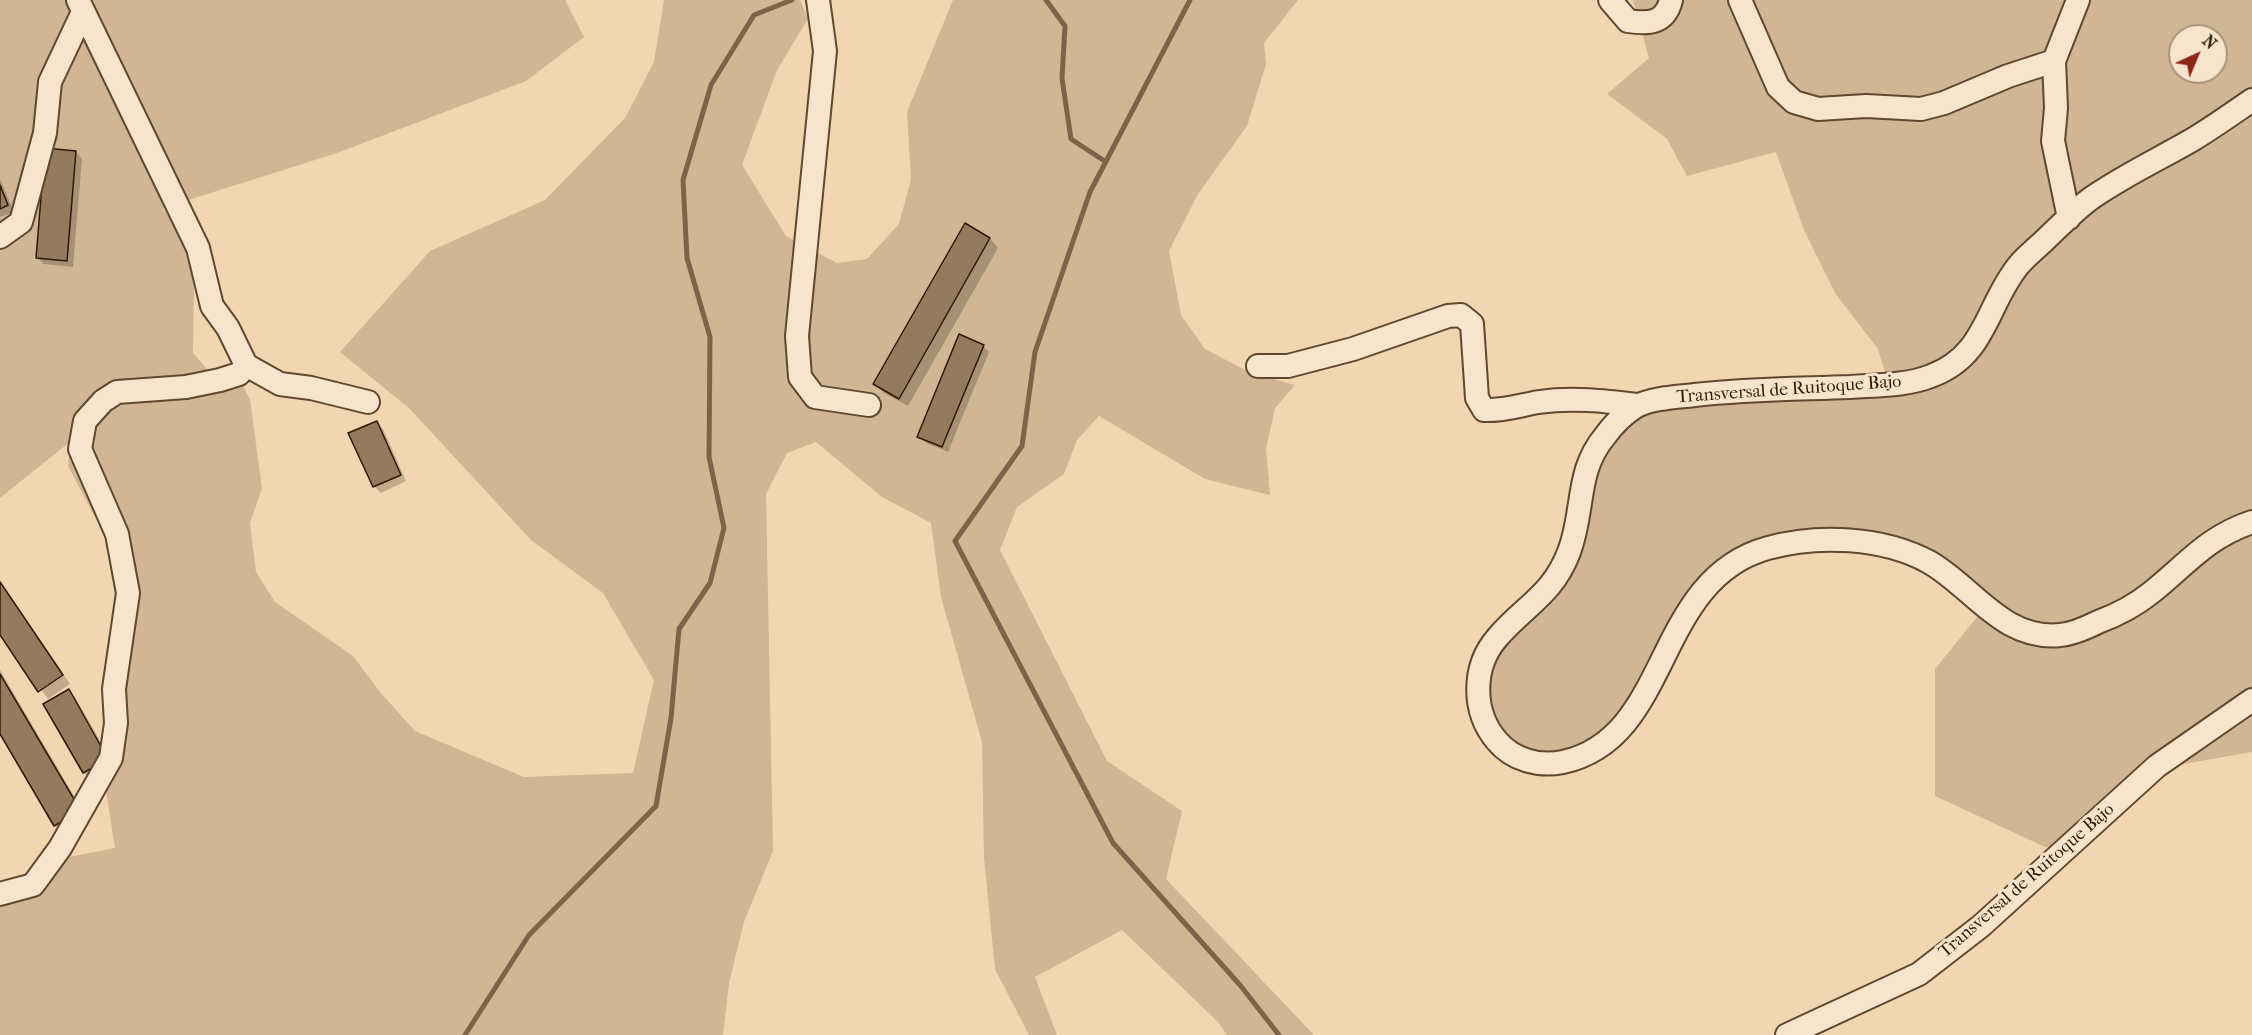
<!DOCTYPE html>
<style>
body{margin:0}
#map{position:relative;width:2252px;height:1035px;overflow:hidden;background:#f2d6b0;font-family:"IM FELL French Canon",serif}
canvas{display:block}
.north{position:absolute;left:2168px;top:24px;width:60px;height:60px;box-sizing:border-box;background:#f7e4cc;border:2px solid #a7937d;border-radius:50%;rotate:44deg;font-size:16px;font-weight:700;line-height:24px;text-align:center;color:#2f1906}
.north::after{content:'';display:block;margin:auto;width:21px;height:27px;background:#8f2418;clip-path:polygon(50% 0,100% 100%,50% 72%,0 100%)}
</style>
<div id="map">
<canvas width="2252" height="1035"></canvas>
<div class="north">N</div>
</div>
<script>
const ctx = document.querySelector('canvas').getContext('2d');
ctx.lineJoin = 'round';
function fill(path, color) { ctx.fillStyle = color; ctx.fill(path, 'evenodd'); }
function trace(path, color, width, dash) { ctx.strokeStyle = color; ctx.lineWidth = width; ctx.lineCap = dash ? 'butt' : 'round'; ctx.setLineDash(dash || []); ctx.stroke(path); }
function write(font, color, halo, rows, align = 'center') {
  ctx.font = font + ' "IM FELL French Canon",serif'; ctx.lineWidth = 6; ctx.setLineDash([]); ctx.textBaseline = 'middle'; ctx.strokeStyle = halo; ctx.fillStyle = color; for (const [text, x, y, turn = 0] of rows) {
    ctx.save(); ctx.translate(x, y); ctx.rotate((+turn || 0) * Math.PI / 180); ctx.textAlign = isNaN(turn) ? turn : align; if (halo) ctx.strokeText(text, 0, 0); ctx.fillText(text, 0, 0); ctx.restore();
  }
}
const green = new Path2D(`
 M0 0H565L584 37 526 81 337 153 163 208 187 244 194 281 193 353 207 369 243 385 250 400 262 488 250 523 256 572 275 602 353 656 380 692 415 731 524 777 633 773 654 680 603 593 531 540 410 409 340 352 430 251 545 200 625 118 654 62 664 0H800L808 19 777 70 742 165 786 236 837 263 867 259 899 224 911 179 907 112 953 0H1298L1264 43 1266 64 1247 126 1198 194 1169 251 1181 315 1205 349 1249 372 1295 385 1275 408 1266 448 1270 495 1205 479 1099 416 1077 440 1064 474 1017 507 1000 550 1107 761 1182 811 1166 879 1314 1035H1227L1219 1023 1122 930 1035 977 1057 1035H1029L995 969 984 858 982 742 941 597 931 523 882 497 816 442 787 453 766 494 773 851 744 922 729 983 723 1035H0V902L43 862 115 848 106 790 115 759 123 626 118 561 68 466 71 441 0 498Z
 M1633 0H2252V752L2161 768 2072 848 2045 847 1935 796V669L1986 606 1891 547H1778L1718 580 1625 730 1543 766 1492 730 1485 670 1540 605 1593 461 1643 407 1889 386 1878 349 1835 293 1804 230 1776 152 1687 176 1667 139 1607 94 1649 58ZM2180 36H2216V72H2180Z`);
const shadow = new Path2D(`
 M76 152 82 159 73 267 44 264 37 258Z
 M0 179 14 212 0 217Z
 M966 225 990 239 998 248 908 406 884 393 875 384Z
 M983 346 989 352 948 452 926 443 919 437Z
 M376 422 383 429 406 481 381 493 374 486Z
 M0 580 70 684 48 699 0 632Z
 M0 670 88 820 64 834 55 825 0 731Z
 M68 691 75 697 114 765 90 779 84 772Z`);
const stream = new Path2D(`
 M1046 0 1065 26 1062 78 1071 139 1106 162
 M1190 0 1090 192 1035 352 1022 446 955 541 1113 843 1240 985 1279 1035
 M465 1035 529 935 656 806 671 718 679 629 710 583 724 528 709 457 710 337 687 258 683 180 711 85 754 15 792 0`);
const building = new Path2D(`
 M45 148 76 151 67 261 36 258Z
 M0 185 8 205 0 209Z
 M965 223 990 238 899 399 873 384Z
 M959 334 984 345 942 447 917 437Z
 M377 421 401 475 373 487 348 433Z
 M0 582 63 675 38 692 0 635Z
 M0 674 81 811 54 826 0 734Z
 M69 689 108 759 83 773 43 704Z`);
const minor = new Path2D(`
 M818 0 825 51 797 336 800 377 815 397 869 405
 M1610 0 1628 21C1648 24 1665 24 1671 0
 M1740 0 1778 87 1794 102 1818 109 1866 106 1921 109 1944 103 2008 76 2054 61 2056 108 2053 141 2069 218
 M2054 61 2078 0
 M2252 100C2232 114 2212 128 2192 140 2159 159 2125 175 2093 197 2077 208 2062 224 2047 238 2038 247 2026 256 2018 266 1986 306 1986 356 1931 376 1906 386 1876 385 1850 387 1798 389 1746 389 1695 395 1677 397 1651 398 1635 407 1624 414 1613 425 1605 436 1575 472 1585 510 1569 552 1552 596 1525 605 1497 638 1472 667 1472 712 1497 741 1513 760 1539 767 1563 762 1673 738 1652 580 1768 548 1818 534 1883 537 1929 562 1973 587 2003 641 2060 635 2073 634 2086 628 2098 622 2117 615 2136 605 2152 592 2187 564 2207 537 2252 522
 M0 237 21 222 45 133 50 82 83 12
 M246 365 280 384 311 388 368 402
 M1258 366H1288L1353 349 1448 316 1461 315 1472 324 1477 398 1484 410C1504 411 1520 405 1539 402 1572 397 1605 401 1638 405
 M0 894 33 885 60 848 111 758 116 723 114 689 128 593 117 534 80 449 85 421 103 401 117 392 186 387 220 380 239 374 246 365 228 328 212 306 198 248 78 0
 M1787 1035 1919 974 1981 926 2157 766 2252 700`);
const streetNames = [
 ["Transversal de Ruitoque Bajo",1789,390,-4],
 ["Transversal de Ruitoque Bajo",2027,881,-41]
];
fill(green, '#d1b693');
fill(shadow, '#0003');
trace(stream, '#7c6449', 5);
fill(building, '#947b5e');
trace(building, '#2f1906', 1.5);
trace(minor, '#604830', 26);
trace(minor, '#f7e4cc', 22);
write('18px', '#2f1906', '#f7e4cc', streetNames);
</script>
